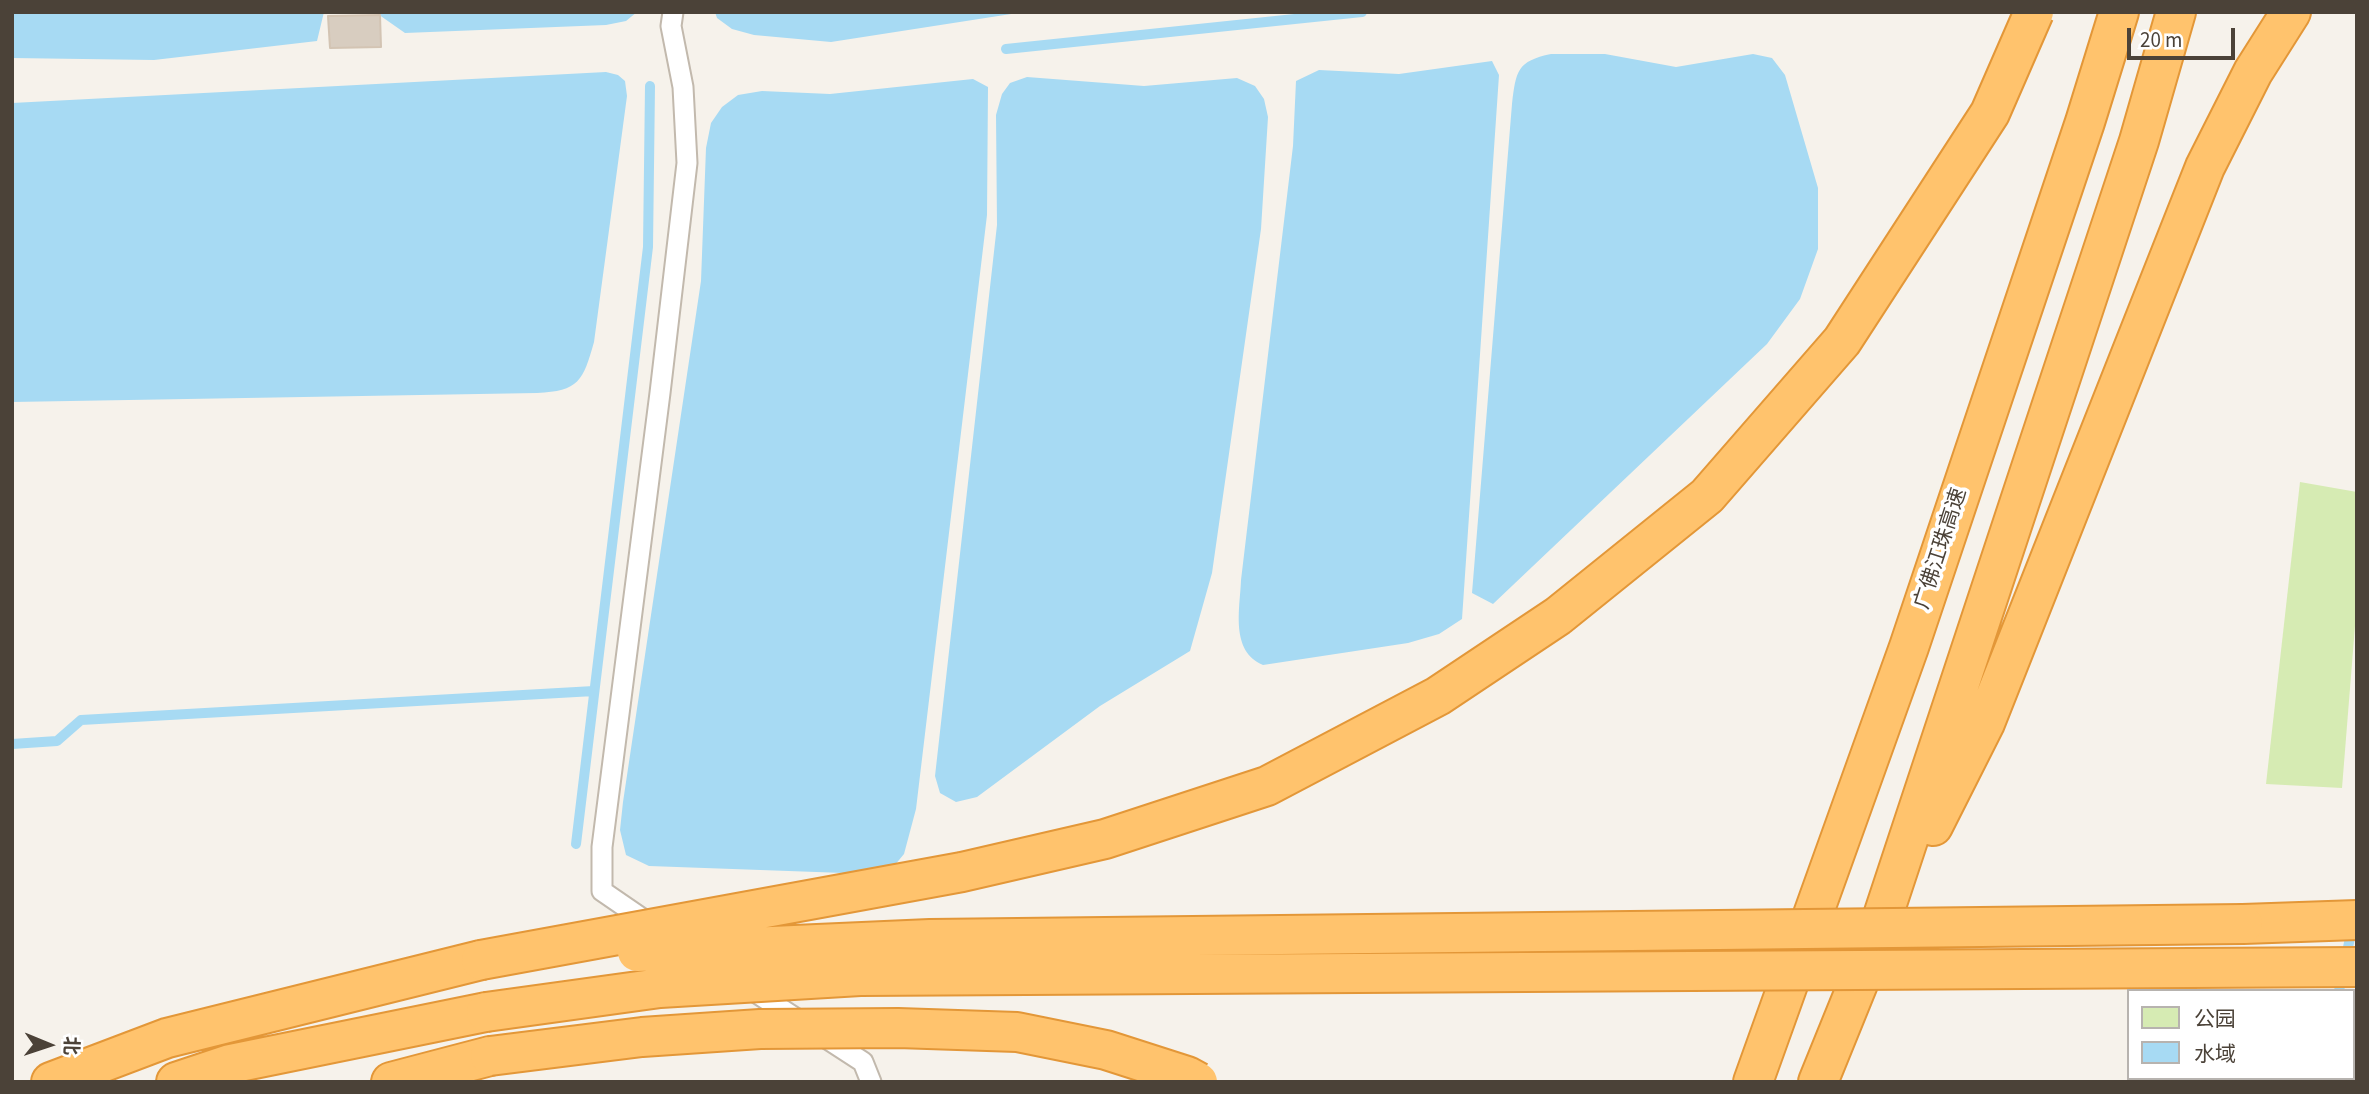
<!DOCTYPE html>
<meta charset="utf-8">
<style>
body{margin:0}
#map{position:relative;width:2369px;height:1094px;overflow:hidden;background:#f6f2eb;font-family:"Source Sans 3","Noto Sans SC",sans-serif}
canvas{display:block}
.frame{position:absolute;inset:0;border:14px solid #4b4238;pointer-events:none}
.legend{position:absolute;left:2127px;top:989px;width:228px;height:91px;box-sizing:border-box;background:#fff;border:2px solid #b7b3af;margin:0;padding:9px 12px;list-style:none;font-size:21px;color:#4b4238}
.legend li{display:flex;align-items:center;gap:14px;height:35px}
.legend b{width:35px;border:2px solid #b7b3af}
.north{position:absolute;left:14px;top:1010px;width:70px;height:70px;-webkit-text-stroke:5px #fff;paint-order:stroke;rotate:92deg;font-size:19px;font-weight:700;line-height:28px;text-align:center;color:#4b4238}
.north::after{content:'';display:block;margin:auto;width:24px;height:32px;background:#4b4238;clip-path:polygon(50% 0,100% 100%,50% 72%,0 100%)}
.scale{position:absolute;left:2127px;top:28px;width:108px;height:32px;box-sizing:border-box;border:4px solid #4b4238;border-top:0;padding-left:9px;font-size:21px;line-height:24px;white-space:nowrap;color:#4b4238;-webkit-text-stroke:5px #fff;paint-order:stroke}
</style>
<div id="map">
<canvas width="2369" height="1094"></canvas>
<div class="frame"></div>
<ul class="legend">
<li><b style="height:19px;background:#d6ebb3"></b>公园</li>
<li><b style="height:19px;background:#a7daf3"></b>水域</li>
</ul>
<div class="north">北</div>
<div class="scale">20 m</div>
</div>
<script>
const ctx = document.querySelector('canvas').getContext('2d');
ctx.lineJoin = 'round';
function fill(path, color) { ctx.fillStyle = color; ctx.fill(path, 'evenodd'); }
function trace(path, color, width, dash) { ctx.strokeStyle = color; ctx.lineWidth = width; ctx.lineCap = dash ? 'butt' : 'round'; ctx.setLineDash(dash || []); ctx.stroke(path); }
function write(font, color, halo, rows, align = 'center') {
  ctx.font = font + ' "Source Sans 3","Noto Sans SC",sans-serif'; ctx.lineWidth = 7; ctx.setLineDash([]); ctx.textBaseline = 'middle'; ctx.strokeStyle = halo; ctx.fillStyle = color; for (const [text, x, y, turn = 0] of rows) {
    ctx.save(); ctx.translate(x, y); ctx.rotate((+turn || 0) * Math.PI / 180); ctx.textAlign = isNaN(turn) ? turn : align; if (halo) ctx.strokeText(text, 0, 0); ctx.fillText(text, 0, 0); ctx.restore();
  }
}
const green = new Path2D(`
 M2300 482 2357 492V601L2342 788 2266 784Z`);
const water = new Path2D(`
 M12 12H324L317 41 154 60 12 58Z
 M375 12H637L626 21 606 25 405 33Z
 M715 12H1024L831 42 754 35 732 29 717 18Z
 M1551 54H1605L1676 67 1753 54 1772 58 1785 75 1818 188V249L1800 299 1767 344 1493 604 1472 593 1512 104C1516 71 1517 61 1551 54Z
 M1492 61 1499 75 1462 619 1439 634 1408 643 1263 665C1230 651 1240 609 1241 580L1293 146 1296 81 1319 70 1399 74Z
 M606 72 618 75 625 81 627 96 594 342C583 381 579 391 537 393L12 402V103Z
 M1027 77 1144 86 1237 78 1255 86 1264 99 1268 117 1261 229 1212 573 1190 651 1100 706 977 797 956 802 940 793 935 776 997 225 996 115 1002 94 1010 83Z
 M973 79 988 87 987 215 916 809 904 854 894 866 872 874 649 866 626 855 620 830 623 802 701 281 706 148 711 123 722 107 738 95 762 91 830 94Z
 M2131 1078H2347V1082H2131Z`);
const stream = new Path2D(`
 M1006 49 1362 12
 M12 744 57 741 81 720 594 691
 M576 844 648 247 650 86
 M2339 991 2352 928
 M2353 1069H2357`);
const building = new Path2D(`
 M380 15 381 47 330 48 328 16Z`);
const service = new Path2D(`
 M653 926 602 891V847L660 393 687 163 683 87 671 26 673 12
 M749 988 863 1062 871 1082`);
const motorway = new Path2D(`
 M1933 826 1985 723 2205 167 2253 72 2291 12
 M2243 924 2357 920
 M51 1082 167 1038 481 960
 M176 1082 230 1064 486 1012
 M391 1082 490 1056
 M1753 1082 1909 647 2085 122 2119 12
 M1818 1082 1872 949 2139 141 2176 12`);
const motorwayBridge = new Path2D(`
 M637 952 930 939 2243 924
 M481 960 962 872 1105 839 1267 786 1438 696 1558 616 1707 496 1842 341 1990 113 2034 12
 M486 1012 660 988 860 976 2357 967
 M490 1056 642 1037 760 1029 898 1028 1017 1032 1106 1050 1187 1076 1198 1082`);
const streetNames = [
 ["广佛江珠高速",1942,549,-72]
];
fill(green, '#d6ebb3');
fill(water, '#a7daf3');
trace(stream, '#a7daf3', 10);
fill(building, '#d8cdc0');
trace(building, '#d3c4b3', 2);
trace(service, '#c2b9ad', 23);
trace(motorway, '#e39738', 42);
trace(service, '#fff', 19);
trace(motorway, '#ffc36d', 38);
trace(motorwayBridge, '#e39738', 42, []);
trace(motorwayBridge, '#ffc36d', 38);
write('21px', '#4b4238', '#fff', streetNames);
</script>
